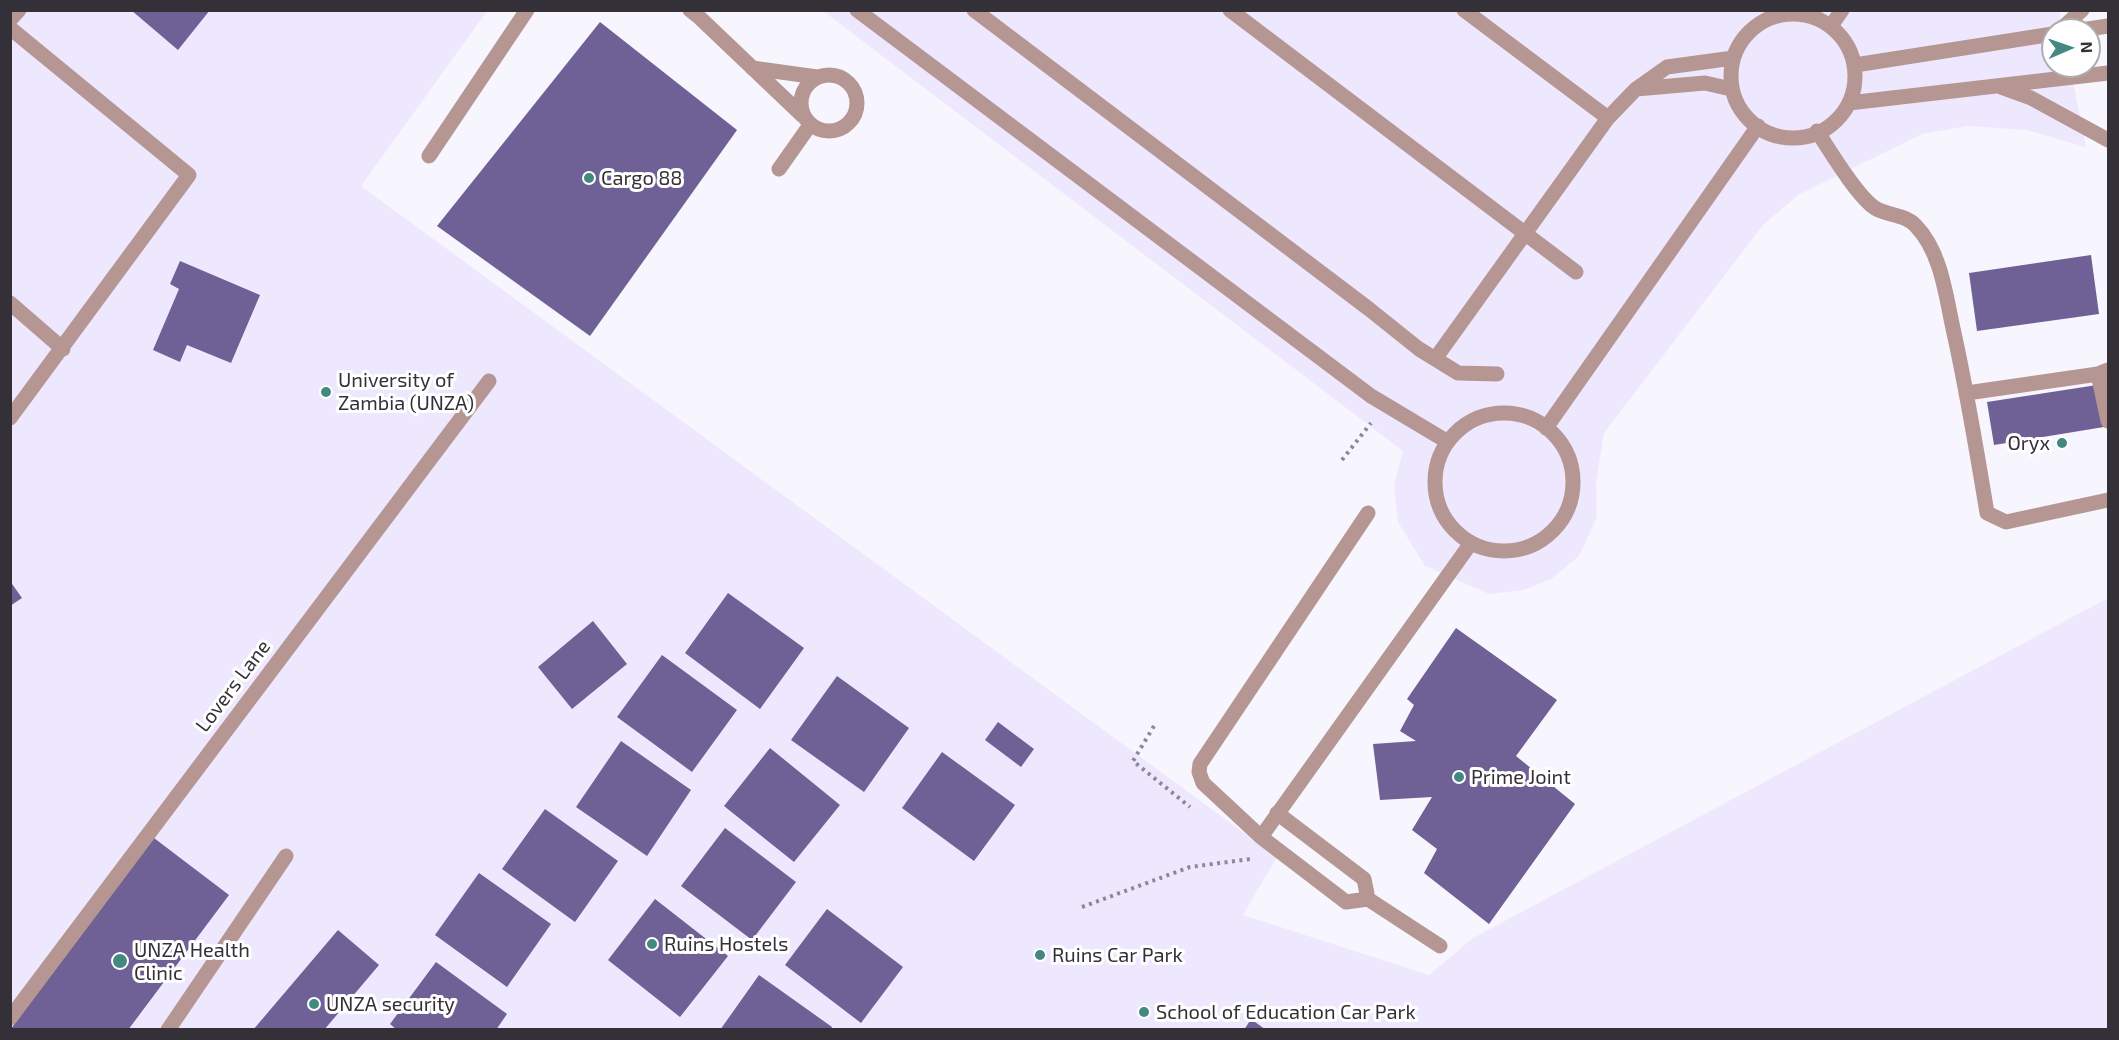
<!DOCTYPE html>
<style>
body{margin:0}
#map{position:relative;width:2119px;height:1040px;overflow:hidden;background:#f7f5fd;font-family:"Exo 2",sans-serif}
canvas{display:block}
.frame{position:absolute;inset:0;border:12px solid #333038;pointer-events:none}
.north{position:absolute;left:2041px;top:18px;width:60px;height:60px;box-sizing:border-box;background:#fff;border:2px solid #adacaf;border-radius:50%;rotate:88deg;font-size:16px;font-weight:700;line-height:24px;text-align:center;color:#333038}
.north::after{content:'';display:block;margin:auto;width:21px;height:27px;background:#428982;clip-path:polygon(50% 0,100% 100%,50% 72%,0 100%)}
</style>
<div id="map">
<canvas width="2119" height="1040"></canvas>
<div class="frame"></div>
<div class="north">N</div>
</div>
<script>
const ctx = document.querySelector('canvas').getContext('2d');
ctx.lineJoin = 'round';
function fill(path, color) { ctx.fillStyle = color; ctx.fill(path, 'evenodd'); }
function trace(path, color, width, dash) { ctx.strokeStyle = color; ctx.lineWidth = width; ctx.lineCap = dash ? 'butt' : 'round'; ctx.setLineDash(dash || []); ctx.stroke(path); }
function write(font, color, halo, rows, align = 'center') {
  ctx.font = font + ' "Exo 2",sans-serif'; ctx.lineWidth = 6; ctx.setLineDash([]); ctx.textBaseline = 'middle'; ctx.strokeStyle = halo; ctx.fillStyle = color; for (const [text, x, y, turn = 0] of rows) {
    ctx.save(); ctx.translate(x, y); ctx.rotate((+turn || 0) * Math.PI / 180); ctx.textAlign = isNaN(turn) ? turn : align; if (halo) ctx.strokeText(text, 0, 0); ctx.fillText(text, 0, 0); ctx.restore();
  }
}
const built = new Path2D(`
 M10 11H487L361 186 1277 857 1243 915 1429 975 1473 938 2108 598V1029H11Z
 M823 11H2059L2063 30H2053V66H2070L2086 147 2026 130 1968 126 1922 134 1798 195 1763 225 1604 433 1596 482 1597 517 1579 556 1551 579 1524 590 1489 594 1425 566 1398 522 1394 485 1403 451Z`);
const building = new Path2D(`
 M131 10H210L178 50Z
 M600 22 737 130 590 336 437 226Z
 M2091 255 2099 314 1977 331 1969 273Z
 M180 261 260 295 231 363 187 345 180 362 153 350 179 289 170 284Z
 M2097 385 2104 427 1994 445 1987 402Z
 M10 581 22 598 10 606Z
 M728 593 804 648 760 709 685 653Z
 M593 621 627 664 572 709 538 667Z
 M1456 628 1557 700 1516 756 1575 804 1489 924 1424 873 1437 849 1412 830 1432 797 1380 800 1373 744 1416 741 1400 731 1414 705 1407 699Z
 M662 655 737 710 692 772 617 717Z
 M837 676 909 728 864 792 791 740Z
 M998 722 1034 749 1021 767 985 740Z
 M621 741 691 790 647 856 576 807Z
 M770 748 840 805 794 862 724 806Z
 M942 752 1015 805 974 861 902 808Z
 M545 809 618 861 575 922 502 869Z
 M725 828 796 882 752 940 681 886Z
 M154 838 229 895 128 1030H10Z
 M479 873 551 924 507 987 435 935Z
 M655 899 728 956 680 1017 608 960Z
 M827 909 903 967 861 1023 785 965Z
 M338 930 379 965 324 1030H253Z
 M436 962 507 1014 496 1030H397L390 1024Z
 M759 975 832 1027 831 1030H720Z
 M1251 1019 1266 1030H1244Z`);
const path = new Path2D(`
 M1342 460 1371 423
 M1154 726 1133 761 1190 807
 M1082 907 1190 867 1250 859`);
const minor = new Path2D(`
 M690 10 700 18 803 116
 M857 10 1371 396 1448 442
 M974 10 1369 309 1419 349 1458 373 1497 374
 M1230 10 1576 272
 M1464 10 1608 118 1636 89 1667 67 1733 58
 M1731 76a62 62 0 1 1 124 0a62 62 0 1 1-124 0Z
 M10 20 19 10
 M1831 26 1842 10
 M10 28 189 175 10 418
 M2060 30 2082 10
 M2081 30 2108 26
 M1855 65 2053 34
 M752 68 817 77
 M801 103a28 28 0 1 1 56 0a28 28 0 1 1-56 0Z
 M1998 86 2031 98 2108 140
 M1636 89 1705 83 1731 89
 M1849 103 2108 73
 M1817 131C1830 151 1857 196 1875 208 1888 216 1905 214 1916 226 1942 253 1946 298 1954 333 1967 392 1977 452 1987 513L2006 522 2108 500
 M429 156 527 10
 M779 169 810 125
 M10 303 63 349
 M1435 359 1608 118
 M2108 370 2098 374 2108 421
 M1967 393 2098 374
 M1435 482a69 69 0 1 1 138 0a69 69 0 1 1-138 0Z
 M1546 428 1758 126
 M1368 513 1200 764 1199 772 1203 783 1261 837 1471 543
 M1277 813 1364 879 1368 899
 M1261 837 1346 902 1368 899 1440 946
 M10 1018 489 381
 M168 1030 286 856`);
const markers = [
 [589,178,6,"#428982"],
 [326,392,6,"#428982"],
 [2062,443,6,"#428982"],
 [1459,777,6,"#428982"],
 [652,944,6,"#428982"],
 [1040,955,6,"#428982"],
 [120,961,8,"#428982"],
 [314,1004,6,"#428982"],
 [1144,1012,6,"#428982"]
];
const poiNames = [
 ["Cargo 88",601,178],
 ["University of",338,380],
 ["Zambia (UNZA)",338,403],
 ["Oryx",2050,443,"right"],
 ["Prime Joint",1471,777],
 ["Ruins Hostels",664,944],
 ["UNZA Health",134,950],
 ["Clinic",134,973],
 ["Ruins Car Park",1052,955],
 ["UNZA security",326,1004],
 ["School of Education Car Park",1156,1012]
];
const streetNames = [
 ["Lovers Lane",233,686,-53]
];
fill(built, '#eee8fe');
fill(building, '#6f6096');
trace(path, '#8b8991', 4, [3, 4.5]);
trace(minor, '#b59692', 15);
for (const [x, y, r, color] of markers) { const dot = new Path2D(); dot.arc(x, y, r, 0, 2 * Math.PI); ctx.fillStyle = color; ctx.fill(dot); trace(dot, '#fff', 2); }
write('20px', '#333038', '#fff', poiNames, 'left');
write('20px', '#333038', '#fff', streetNames);
</script>
